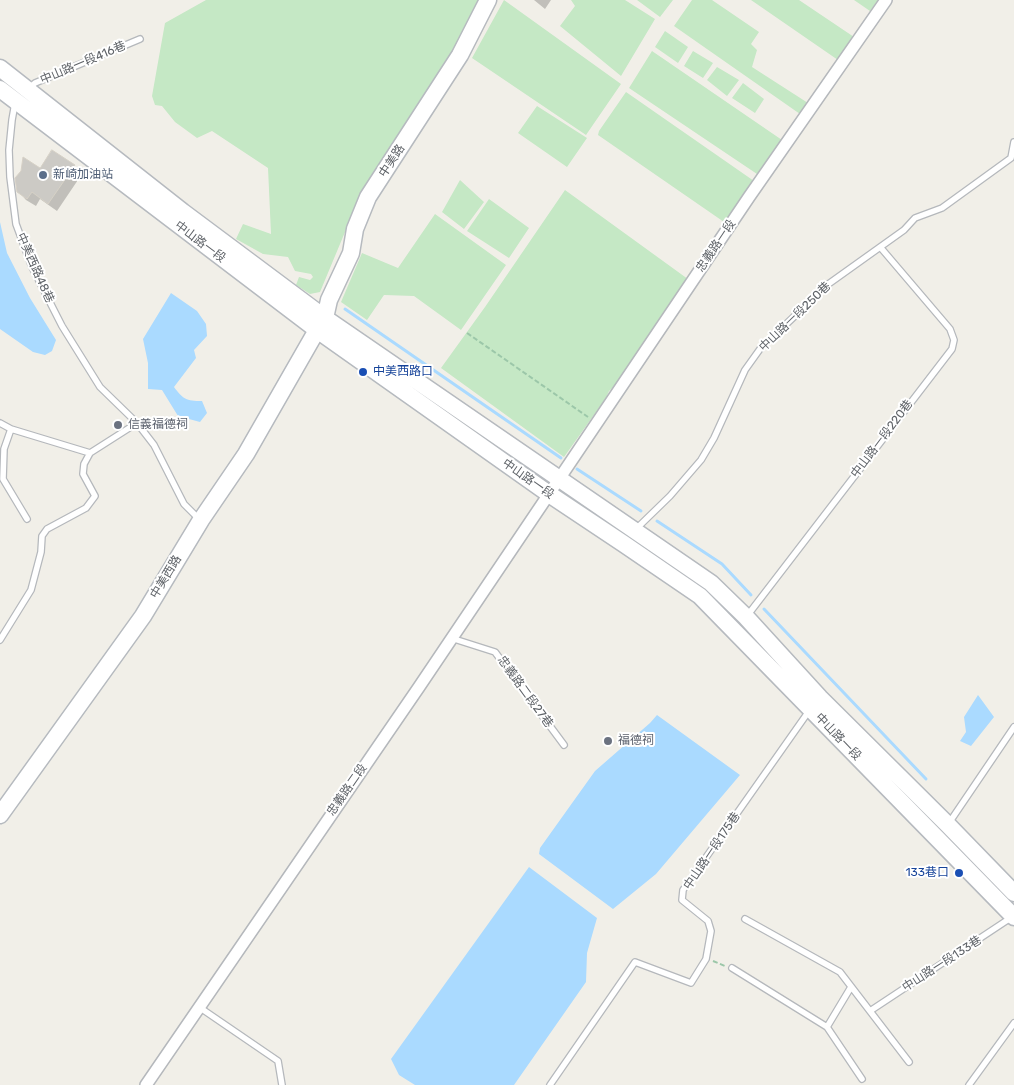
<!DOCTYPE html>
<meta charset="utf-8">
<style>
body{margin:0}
canvas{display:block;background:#f1efe8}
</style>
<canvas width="1014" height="1085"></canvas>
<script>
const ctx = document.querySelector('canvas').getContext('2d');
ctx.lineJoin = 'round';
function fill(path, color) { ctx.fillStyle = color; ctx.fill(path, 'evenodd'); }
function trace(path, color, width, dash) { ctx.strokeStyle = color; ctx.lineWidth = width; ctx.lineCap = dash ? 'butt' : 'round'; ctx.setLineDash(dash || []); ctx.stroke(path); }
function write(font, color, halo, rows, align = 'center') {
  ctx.font = font + ' Rubik,"Noto Sans TC",sans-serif'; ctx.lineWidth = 4; ctx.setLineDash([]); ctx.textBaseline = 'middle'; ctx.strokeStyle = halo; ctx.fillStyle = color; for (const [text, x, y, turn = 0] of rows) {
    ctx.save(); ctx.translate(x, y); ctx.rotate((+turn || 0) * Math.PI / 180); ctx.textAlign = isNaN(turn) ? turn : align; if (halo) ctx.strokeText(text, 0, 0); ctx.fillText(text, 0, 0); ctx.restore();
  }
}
const green = new Path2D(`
 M206 0H481L446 68 360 196 320 292 310 294 296 285 299 277 310 280 313 277 311 274 295 271 288 257 263 254 236 239 243 224 271 234 268 168 212 131 197 138 175 122 162 106 155 105 152 96 165 23Z
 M504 0 621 84 586 135 472 58Z
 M571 0H625L655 19 621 76 560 26 575 6Z
 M637 0H673L660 17Z
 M692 0H712L759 32 751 44 757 50 752 67 808 103 800 114 674 26Z
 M751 0H799L854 37 838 60Z
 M854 0H878L870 11Z
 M665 31 688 47 678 63 655 47Z
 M652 51 782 140 757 174 629 88Z
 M693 51 713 63 703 78 684 66Z
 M717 67 739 80 727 96 707 80Z
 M743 83 764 99 755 113 732 98Z
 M626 92 754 181 724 222 598 135 599 131Z
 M537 106 587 138 567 167 518 133Z
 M460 180 484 202 464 229 442 212Z
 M565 190 692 282 632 370 609 391 606 398 564 457 441 368 485 307Z
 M489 199 529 228 509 258 467 231Z
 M435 214 506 265 461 330 414 296 384 295 367 320 341 302 362 253 398 268Z`);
const water = new Path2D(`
 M0 222 7 253 30 298 56 340 52 351 45 355 33 352 0 329Z
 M171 293 197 311 206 324 207 336 194 350 196 358 174 387C183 399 186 401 202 401L207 413 200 422 178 416 162 390 148 389V363L143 339Z
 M978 695 994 717 971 746 960 741 966 732 964 717Z
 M657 715 740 775 656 874 613 909 539 854 540 848 595 771 650 723Z
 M529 867 597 918 587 953 586 982 514 1085H415L399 1075 391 1059Z`);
const shadow = new Path2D(`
 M534 0H551L545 9Z
 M74 166 82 174 57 211 40 199 36 206 26 200 18 191 40 170Z`);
const stream = new Path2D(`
 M345 309 561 458
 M577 469 641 511
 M657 521 722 564 751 595
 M764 609 926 779`);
const building = new Path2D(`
 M52 150 75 165 48 204 32 192 27 199 17 192 15 178 21 171 23 157 40 168Z`);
const path = new Path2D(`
 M467 333 588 417
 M713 961 725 966`);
const lane = new Path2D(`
 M28 89 35 83 140 39
 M15 103 12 120 9 150 10 177 16 224 32 267 62 326 100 387 137 423 154 445 184 504 199 519
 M0 423 11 429 90 453
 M11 429 4 449 3 479 27 519
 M635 530 670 496 701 460 714 438 745 370 760 349 800 311 820 290 904 230 915 218 942 208 1011 158 1014 142
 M747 616 952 349 954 340 950 329 881 248
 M451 638 495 652 564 745
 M0 640 31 590 41 552 42 536 47 529 86 508 95 496 83 474 84 464 90 453 137 423
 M949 823 1014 727
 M745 919 840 972 909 1062
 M732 968 827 1027 862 1079
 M199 1007 278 1061 282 1085
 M870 1011 1012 917
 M827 1027 851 987
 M550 1085 635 962 691 983 706 959 711 931 708 921 682 900 683 890 809 711
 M969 1085 1014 1023`);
const street = new Path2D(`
 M146 1085 419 687 749 197 886 0`);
const secondary = new Path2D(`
 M0 68 183 212 325 318 711 583 746 617 820 698 948 825 1014 893
 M0 89 317 330 549 494 624 544 700 596 1014 917
 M0 815 143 616 201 520 246 454 317 330 325 318 329 300 351 253 355 229 368 197 460 55 488 0`);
const markers = [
 [43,175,5,"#5c6f8a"],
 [363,372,5,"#1a4fb4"],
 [118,425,5,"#6b7280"],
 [608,741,5,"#6b7280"],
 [959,873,5,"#1a4fb4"]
];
const streetNames = [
 ["中山路一段416巷",83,63,-23],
 ["中美路",392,161,-57],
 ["中山路一段",200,242,37],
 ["忠義路一段",716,246,-56],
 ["中美西路48巷",35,268,66],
 ["中山路一段250巷",795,317,-44],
 ["中山路一段220巷",882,439,-53],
 ["中山路一段",528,479,35],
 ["中美西路",166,577,-59],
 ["忠義路二段27巷",525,692,54],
 ["中山路一段",838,737,46],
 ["忠義路二段",347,790,-55],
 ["中山路一段175巷",712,851,-56],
 ["中山路一段133巷",942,964,-33]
];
const serviceNames = [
 ["新崎加油站",53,175]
];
const transitNames = [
 ["中美西路口",373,372],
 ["133巷口",949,873,"right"]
];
const worshipNames = [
 ["信義福德祠",128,425],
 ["福德祠",618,741]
];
fill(green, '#c5e8c5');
fill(water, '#aadaff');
fill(shadow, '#0003');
trace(stream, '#aadaff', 3);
fill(building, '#cccac5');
trace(building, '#d6d1c6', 1);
trace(lane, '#b5b8bc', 8);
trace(street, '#b5b8bc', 14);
trace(secondary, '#b6babf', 19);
trace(path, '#9cc7a9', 2, [5, 2.5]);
trace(lane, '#fff', 5.5);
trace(street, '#fff', 11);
trace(secondary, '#fff', 16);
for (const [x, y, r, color] of markers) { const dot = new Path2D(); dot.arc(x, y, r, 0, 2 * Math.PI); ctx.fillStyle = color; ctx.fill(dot); trace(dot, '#fff', 2); }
write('12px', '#5f6368', '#fff', streetNames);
write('12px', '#4e5e75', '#fff', serviceNames, 'left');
write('12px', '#164399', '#fff', transitNames, 'left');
write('12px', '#5b616d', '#fff', worshipNames, 'left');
</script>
